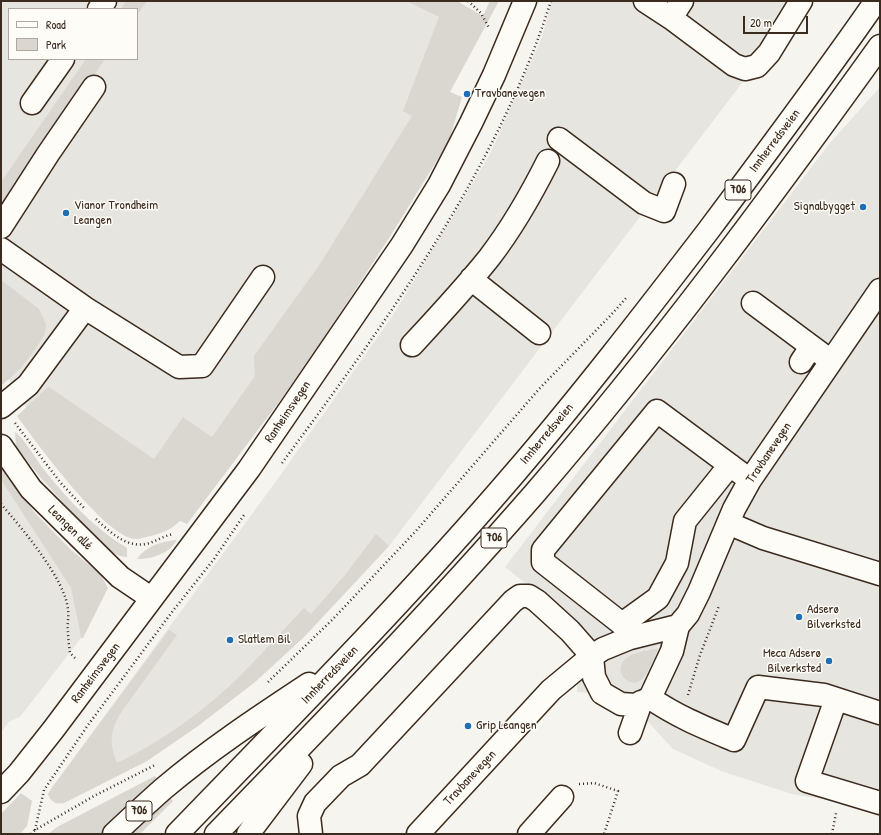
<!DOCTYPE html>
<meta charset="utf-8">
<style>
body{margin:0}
#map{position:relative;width:881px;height:835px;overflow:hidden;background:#f5f4ee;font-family:"Patrick Hand",sans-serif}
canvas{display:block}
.frame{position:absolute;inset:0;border:2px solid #3b2a1e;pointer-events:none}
.legend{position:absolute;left:8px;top:8px;width:130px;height:52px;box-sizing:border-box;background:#fdfcf7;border:1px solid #afa8a0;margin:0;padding:5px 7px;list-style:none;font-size:12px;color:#3b2a1e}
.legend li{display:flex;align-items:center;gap:8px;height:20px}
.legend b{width:20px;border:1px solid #afa8a0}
.scale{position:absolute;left:743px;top:16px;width:65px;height:18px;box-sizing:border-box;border:2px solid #3b2a1e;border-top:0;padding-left:5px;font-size:12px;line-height:14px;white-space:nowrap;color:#3b2a1e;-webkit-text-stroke:3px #fdfcf7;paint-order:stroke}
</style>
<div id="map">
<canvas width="881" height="835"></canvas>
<div class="frame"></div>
<ul class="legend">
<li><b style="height:5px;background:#fdfcf7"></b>Road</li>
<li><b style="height:11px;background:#dad6d0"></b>Park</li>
</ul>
<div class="scale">20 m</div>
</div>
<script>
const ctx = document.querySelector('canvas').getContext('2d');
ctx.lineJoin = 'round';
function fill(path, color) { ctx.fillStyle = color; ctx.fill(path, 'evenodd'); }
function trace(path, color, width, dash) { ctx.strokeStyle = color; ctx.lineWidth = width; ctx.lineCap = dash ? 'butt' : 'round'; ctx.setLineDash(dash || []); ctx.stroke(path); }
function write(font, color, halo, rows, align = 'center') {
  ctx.font = font + ' "Patrick Hand",sans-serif'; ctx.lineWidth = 3; ctx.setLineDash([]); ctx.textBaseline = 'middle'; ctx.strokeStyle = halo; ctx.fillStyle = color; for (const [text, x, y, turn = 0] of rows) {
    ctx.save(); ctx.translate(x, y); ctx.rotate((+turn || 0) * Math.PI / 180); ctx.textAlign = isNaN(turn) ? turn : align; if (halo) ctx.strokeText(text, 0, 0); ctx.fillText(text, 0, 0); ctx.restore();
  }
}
const built = new Path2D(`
 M1 1H406L474 33 174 512 32 417 1 367ZM9 9H137V59H9Z
 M552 1H798L742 83 389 546 304 637 255 682 198 726 147 761 64 803 56 804 50 799 48 794 51 789 282 473 393 315 490 154 542 37Z
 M880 87V813L845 803 792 794 721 771 673 749 639 712 592 693 577 692 579 629 539 594 505 567 830 143Z
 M1 480 71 588 81 638 20 717 9 722 1 732Z`);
const green = new Path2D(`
 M126 1H147L137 15V9H121Z
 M406 1H457L483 16 490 1H499L450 92 462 97 449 141 391 235 327 333 282 398 187 524 180 521C176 524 172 528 168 530 162 533 142 539 135 539 104 536 36 442 17 416L47 388 49 387 154 459 183 417 212 437 255 376 254 356 320 264 412 116 403 111 439 17Z
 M86 59H105L1 212V182Z
 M1 280 39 309 46 324 45 334 36 348 20 369 1 386Z
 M15 432C24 438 37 461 45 471 68 500 95 529 127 548V557L120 556 112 552 99 541 80 521 41 478 16 447Z
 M1 465 35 513 70 549 101 575 108 588 83 638H81L71 588 1 480Z
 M376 534 389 546 304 637 255 682 198 726 147 761 64 803C56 804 51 802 48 794L51 789 169 630 177 635 122 711C110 730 109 743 117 763 163 741 205 710 241 675 263 653 283 630 304 608L311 614 345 575Z
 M177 540C169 554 152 559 137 559 146 546 162 541 177 540Z
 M654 649 658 650C653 659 649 671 643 678 631 692 609 670 628 657 635 652 646 651 654 649Z
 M155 776 160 784 103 834H48L57 827Z
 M21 793 32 801 27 826 20 834H1V814Z
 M169 796 173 801 140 834H126Z`);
const path = new Path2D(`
 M468 1 481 13 489 28
 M15 423 60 482 85 509
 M282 463C387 321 497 170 551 1
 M1 504C21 527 66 580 68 610 69 617 67 624 68 631 68 638 69 646 70 653L75 658
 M96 519C109 531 126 548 146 544 155 542 163 536 173 534
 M268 682 333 619 415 532 540 388 611 315 627 297
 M688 695 700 655 719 606
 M579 784 594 783 618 791 604 834
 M35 830 44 790 88 725 172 612 214 559 244 515
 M31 834 35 830 94 796 155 765
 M832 834 836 813`);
const minor = new Path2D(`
 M645 1 671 18 734 65 745 69 757 66 769 53 801 1
 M99 9 105 1
 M671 18 682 1
 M32 103 63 59
 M559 139 644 203 664 211 674 184
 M1 227 48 154 94 87
 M1 249 85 308 28 385 1 407
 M471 279 539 333
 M753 303 831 361
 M85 308 179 367 202 366 263 277
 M412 345C438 317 465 288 489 258 512 228 531 195 548 161
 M801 362 811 347
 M1 446 31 489 120 577 151 598
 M728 523 763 538 880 574
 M622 624 658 598 677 563 685 521 730 465
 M630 638 622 624 543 562V550L657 411 750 480
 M650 698C678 717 703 727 734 740L758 687 824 695 880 713
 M836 699 807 781 880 803
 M630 733 641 702
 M1 792 19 773 53 730 249 469 402 245 439 185 471 123 494 75 525 1
 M311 834 309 816 315 803 341 776 360 765 513 601 520 596H529L537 601 570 631 592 656 594 677 602 693 621 704 636 705 650 698 672 651 678 626
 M418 834 551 690 592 656 603 649 630 638 678 626 688 614 699 592 734 509 750 480 880 290
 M529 834 562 797`);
const highway = new Path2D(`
 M114 834C130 819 146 804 163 789 209 750 259 717 309 684
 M177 834C291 716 407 599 514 474 581 396 645 313 708 231 765 155 822 79 876 1
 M216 834C325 722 433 610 535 493 658 350 770 199 880 46
 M248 834 301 764`);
const markers = [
 [467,94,4,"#1f6fb2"],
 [863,207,4,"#1f6fb2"],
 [66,213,4,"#1f6fb2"],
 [799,617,4,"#1f6fb2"],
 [230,640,4,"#1f6fb2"],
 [829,661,4,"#1f6fb2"],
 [468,726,4,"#1f6fb2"]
];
const shields = [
 [738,190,26],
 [494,538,26],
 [139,811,26]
];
const shieldNames = [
 ["706",738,190],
 ["706",494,538],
 ["706",139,811]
];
const poiNames = [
 ["Travbanevegen",475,94],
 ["Vianor Trondheim",74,206],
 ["Leangen",74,221],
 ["Signalbygget",855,207,"right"],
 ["Adserø",807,610],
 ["Bilverksted",807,625],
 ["Slatlem Bil",238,640],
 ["Meca Adserø",821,654,"right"],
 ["Bilverksted",821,669,"right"],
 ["Grip Leangen",476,726]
];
const streetNames = [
 ["Innherredsveien",775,141,-53],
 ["Ranheimsvegen",288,412,-56],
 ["Innherredsveien",547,434,-50],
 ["Travbanevegen",769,453,-56],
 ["Leangen allé",70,528,45],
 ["Ranheimsvegen",96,673,-53],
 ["Innherredsveien",330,675,-46],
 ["Travbanevegen",470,778,-47]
];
fill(built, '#e7e5df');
fill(green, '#dad6d0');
trace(minor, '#3b2a1e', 25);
trace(highway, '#3b2a1e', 25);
trace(path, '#3b2a1e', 2.5, [1, 3]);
trace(minor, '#fdfcf7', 22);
trace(highway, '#fdfcf7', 22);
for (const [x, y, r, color] of markers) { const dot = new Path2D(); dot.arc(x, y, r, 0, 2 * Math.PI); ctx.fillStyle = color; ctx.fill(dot); trace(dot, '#fdfcf7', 1.5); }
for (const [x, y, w] of shields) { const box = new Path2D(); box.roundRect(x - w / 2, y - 10, w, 20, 3); ctx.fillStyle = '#fdfcf7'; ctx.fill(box); trace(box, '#3b2a1e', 1); }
write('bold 12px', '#3b2a1e', null, shieldNames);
write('13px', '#3b2a1e', '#fdfcf7', poiNames, 'left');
write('13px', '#3b2a1e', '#fdfcf7', streetNames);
</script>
